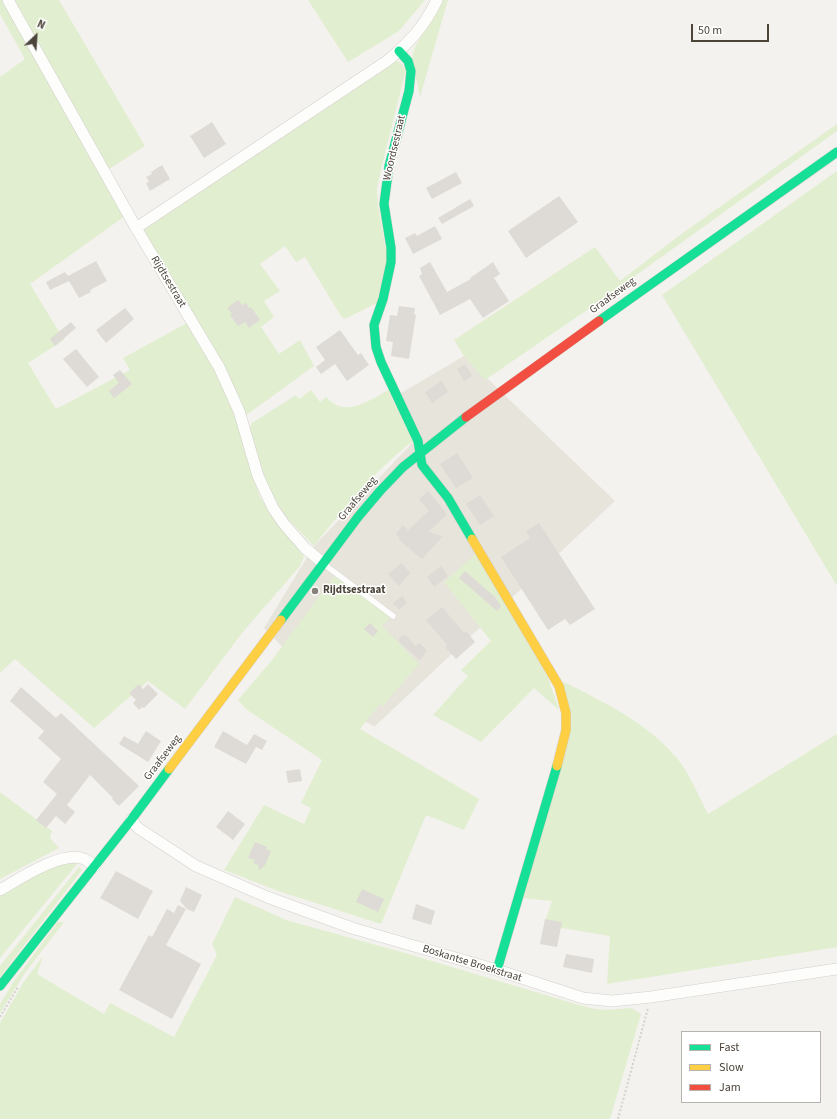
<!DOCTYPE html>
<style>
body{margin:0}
#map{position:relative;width:837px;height:1119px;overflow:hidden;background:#f4f2ee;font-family:"Source Sans 3",sans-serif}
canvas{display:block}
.legend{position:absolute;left:681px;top:1031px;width:140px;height:72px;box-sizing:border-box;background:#fff;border:1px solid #b7b4b0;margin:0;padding:5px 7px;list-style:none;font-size:12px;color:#4b4439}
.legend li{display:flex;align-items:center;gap:8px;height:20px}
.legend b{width:20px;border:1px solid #b7b4b0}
.north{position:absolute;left:16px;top:16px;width:40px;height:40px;-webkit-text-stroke:3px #fff;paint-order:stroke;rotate:25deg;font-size:11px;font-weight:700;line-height:16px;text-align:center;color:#4b4439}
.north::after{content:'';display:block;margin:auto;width:14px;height:18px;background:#4b4439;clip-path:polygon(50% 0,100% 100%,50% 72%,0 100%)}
.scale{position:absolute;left:691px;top:24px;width:78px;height:18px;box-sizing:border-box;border:2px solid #4b4439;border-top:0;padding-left:5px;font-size:12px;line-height:14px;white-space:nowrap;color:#4b4439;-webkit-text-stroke:3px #fff;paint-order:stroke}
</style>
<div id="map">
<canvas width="837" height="1119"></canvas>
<ul class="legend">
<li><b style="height:5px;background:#16e098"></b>Fast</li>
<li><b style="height:5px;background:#ffcf43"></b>Slow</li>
<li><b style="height:5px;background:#f24e42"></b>Jam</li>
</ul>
<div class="north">N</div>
<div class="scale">50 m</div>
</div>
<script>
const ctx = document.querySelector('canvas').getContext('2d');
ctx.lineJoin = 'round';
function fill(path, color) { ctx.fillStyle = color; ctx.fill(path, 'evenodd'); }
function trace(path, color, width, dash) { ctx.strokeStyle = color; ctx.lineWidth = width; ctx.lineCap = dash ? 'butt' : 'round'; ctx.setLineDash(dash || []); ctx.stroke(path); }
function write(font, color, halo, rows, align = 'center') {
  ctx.font = font + ' "Source Sans 3",sans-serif'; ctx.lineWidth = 3; ctx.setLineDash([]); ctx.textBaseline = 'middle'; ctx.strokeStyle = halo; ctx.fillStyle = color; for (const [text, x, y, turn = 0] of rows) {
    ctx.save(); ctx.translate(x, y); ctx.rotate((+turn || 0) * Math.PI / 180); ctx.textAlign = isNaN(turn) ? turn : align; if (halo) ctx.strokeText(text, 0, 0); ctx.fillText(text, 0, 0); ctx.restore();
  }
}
const residential = new Path2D(`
 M464 356 615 501 374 727 337 703 264 628 314 546 420 435 401 393Z`);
const green = new Path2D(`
 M0 0H5L125 216 30 284 64 340 28 363 56 409 130 370 123 358 187 323 216 373 235 414 260 497 278 525 304 556 300 566 242 633 185 709 148 681 94 728 15 659 0 673V77L25 59 0 14Z
 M14 0H59L145 146 109 169Z
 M308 0H425L399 31 348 62Z
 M442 0H448L420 97 412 57 415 47Z
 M396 61 401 63 406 70 383 161 377 189 378 205 387 257 377 303 345 319 341 316 305 257 296 262 285 246 260 264 280 291 264 301 274 317 261 327 279 354 300 340 314 366 245 416 142 229Z
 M837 124V131L603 299 485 380 464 356 454 340 595 247 620 281 680 235Z
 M837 171V586L662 295Z
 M311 390 320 402 326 397C329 400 332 403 336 405 353 413 374 398 388 390L413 441C374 471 344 508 314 546L288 519 274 501 261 471 249 429 252 423 296 395 299 399Z
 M476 554 548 678 559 710 534 688 481 742 433 715 468 676 461 670 491 641 444 582Z
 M334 576 344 581 390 618 382 626 419 664 383 706 380 704 360 729 479 799 464 830 426 815 381 924 281 892 224 870 264 805 304 824 311 808 301 803 322 760 246 709 238 700 272 660Z
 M564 682C604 702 647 723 676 757 690 774 698 795 708 814L837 734V947L607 984 610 936 544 925 552 901 523 898 562 755Z
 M0 792 52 831 50 838 59 848 0 879Z
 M75 861 77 864 0 958V893L41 870Z
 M79 867 82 870 0 977V966Z
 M235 897 286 920 405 953 579 1005 595 1009 607 1010 632 1008 641 1014 610 1119H0V1023L23 983 43 956 37 974 104 1014 110 1003 174 1037 217 955 212 944Z
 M58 922H64L25 973 0 1013V1004L14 981Z`);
const building = new Path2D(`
 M212 122 226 144 204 158 190 136Z
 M162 165 170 179 150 191 146 183 149 182 146 177 152 174 151 172Z
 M456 172 462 183 432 199 426 188Z
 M559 196 578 222 526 258 508 231Z
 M470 199 474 206 442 224 438 218Z
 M435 226 442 239 413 254 405 238 415 233 417 236Z
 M96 261 107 281 90 290 91 292 79 298 69 281 50 290 46 282 65 272 68 276Z
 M430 262 447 292 471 279 470 278 493 262 500 274 494 278 509 301 483 318 470 299 440 315 419 276 422 274 420 268Z
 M238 300 242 305 246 303 249 308 251 307 260 320 249 328 245 322 238 326 230 315 232 314 227 308Z
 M399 306 415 308 414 314 416 315 409 359 391 356 393 342 386 341 390 315 397 316Z
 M125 308 134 319 106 343 96 330Z
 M71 322 76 328 55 346 50 339Z
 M340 330 358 355 361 353 369 365 347 381 335 364 321 374 316 367 325 360 316 347Z
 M76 349 99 377 87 387 63 359Z
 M465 364 472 376 464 381 457 369Z
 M120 370 132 384 114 398 109 391 119 383 113 375Z
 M442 381 448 392 432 403 425 392Z
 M457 453 473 478 456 488 440 464Z
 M428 491 443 509 447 515 428 532 443 536 422 559 399 540 400 539 396 534 403 525 408 530 429 511 419 499Z
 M480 495 494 516 480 525 466 504Z
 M539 523 595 609 570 625 565 619 548 630 501 557 530 538 526 531Z
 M402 563 410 573 399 586 388 574Z
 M441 566 448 576 434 587 427 577Z
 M465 571 495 597 501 606 497 611 459 578Z
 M402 596 407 603 399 610 393 603Z
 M442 607 464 633 466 631 475 642 456 659 445 647 447 645 426 620Z
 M370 623 378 631 373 637 364 629Z
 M405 635 416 646 419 643 427 650 420 660 399 642V638L402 636Z
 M139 684 143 689 148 684 158 694 144 708 142 707 139 710 133 703 136 700 129 693Z
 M21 687 56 718 61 713 139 786 119 806 112 799 113 798 90 775 67 805 75 812 65 824 56 816 46 828 36 820 57 794 43 782 61 759 38 738 44 731 10 701Z
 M146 731 161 741 148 762 119 744 124 736 138 744Z
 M223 731 247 745 254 734 267 741 262 750 256 747 246 764 214 747Z
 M300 769 302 781 288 783 286 771Z
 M228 811 245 824 233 840 216 827Z
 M255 842 267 847 266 849 271 851 265 865 259 870 258 865 253 863 255 860 248 858Z
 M116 871 153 891 138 919 100 898Z
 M186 887 202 895 194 912 187 909 180 901Z
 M362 889 384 899 378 912 356 902Z
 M416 904 435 911 431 925 412 919Z
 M178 905 186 909 166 945 201 964 172 1019 119 990 149 935 152 937 167 909 174 913Z
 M545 919 562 922 557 947 540 944Z
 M566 954 594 959 592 973 563 967Z`);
const path = new Path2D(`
 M0 1017 18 987
 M618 1119 648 1008`);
const lane = new Path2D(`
 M325 565 393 616`);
const street = new Path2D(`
 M8 0 136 228 219 367 239 411 258 476 273 508 284 524 305 548 323 563
 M136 228 387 61C409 43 424 27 437 0
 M131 820 138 828 196 866 267 897 352 928 497 970 583 998 612 1001 651 997 837 969
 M0 890C19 879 62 850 84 859 87 860 91 863 95 866`);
const fast = new Path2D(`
 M399 51 408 61 411 71 409 91 389 166 384 204 391 248V262L383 299 374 325 376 347 381 362 418 441 422 465 448 498 472 539
 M599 321 837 152
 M281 620 358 517 380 491 403 467 466 417
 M497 970 557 766
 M0 986 131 820 169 769`);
const slow = new Path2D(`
 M472 539 559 686 566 713V730L557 766
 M169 769 281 620`);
const jam = new Path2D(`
 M466 417 599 321`);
const markers = [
 [315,591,4,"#868178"]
];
const streetNames = [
 ["Woordsestraat",395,148,-77],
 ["Rijdtsestraat",168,282,59],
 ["Graafseweg",613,296,-36],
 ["Graafseweg",358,499,-50],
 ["Graafseweg",163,758,-53],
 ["Boskantse Broekstraat",472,964,17]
];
const poiNames = [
 ["Rijdtsestraat",323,591]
];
fill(residential, '#e7e4dc');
fill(green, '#e1eecf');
fill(building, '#dedbd6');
trace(lane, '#d2d0cb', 6);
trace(street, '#d2d0cb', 12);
trace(fast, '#d3cfc5', 10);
trace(slow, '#d3cfc5', 10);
trace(jam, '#d3cfc5', 10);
trace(path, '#d3d2cc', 2, [2, 2]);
trace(lane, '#fdfdfc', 5.5);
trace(street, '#fdfdfc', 11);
trace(fast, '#16e098', 9);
trace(slow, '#ffcf43', 9);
trace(jam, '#f24e42', 9);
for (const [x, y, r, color] of markers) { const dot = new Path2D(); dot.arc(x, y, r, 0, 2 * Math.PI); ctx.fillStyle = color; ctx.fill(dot); trace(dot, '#fff', 1.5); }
write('11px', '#4b4439', '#fff', streetNames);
write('bold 11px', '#4b4439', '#fff', poiNames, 'left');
</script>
